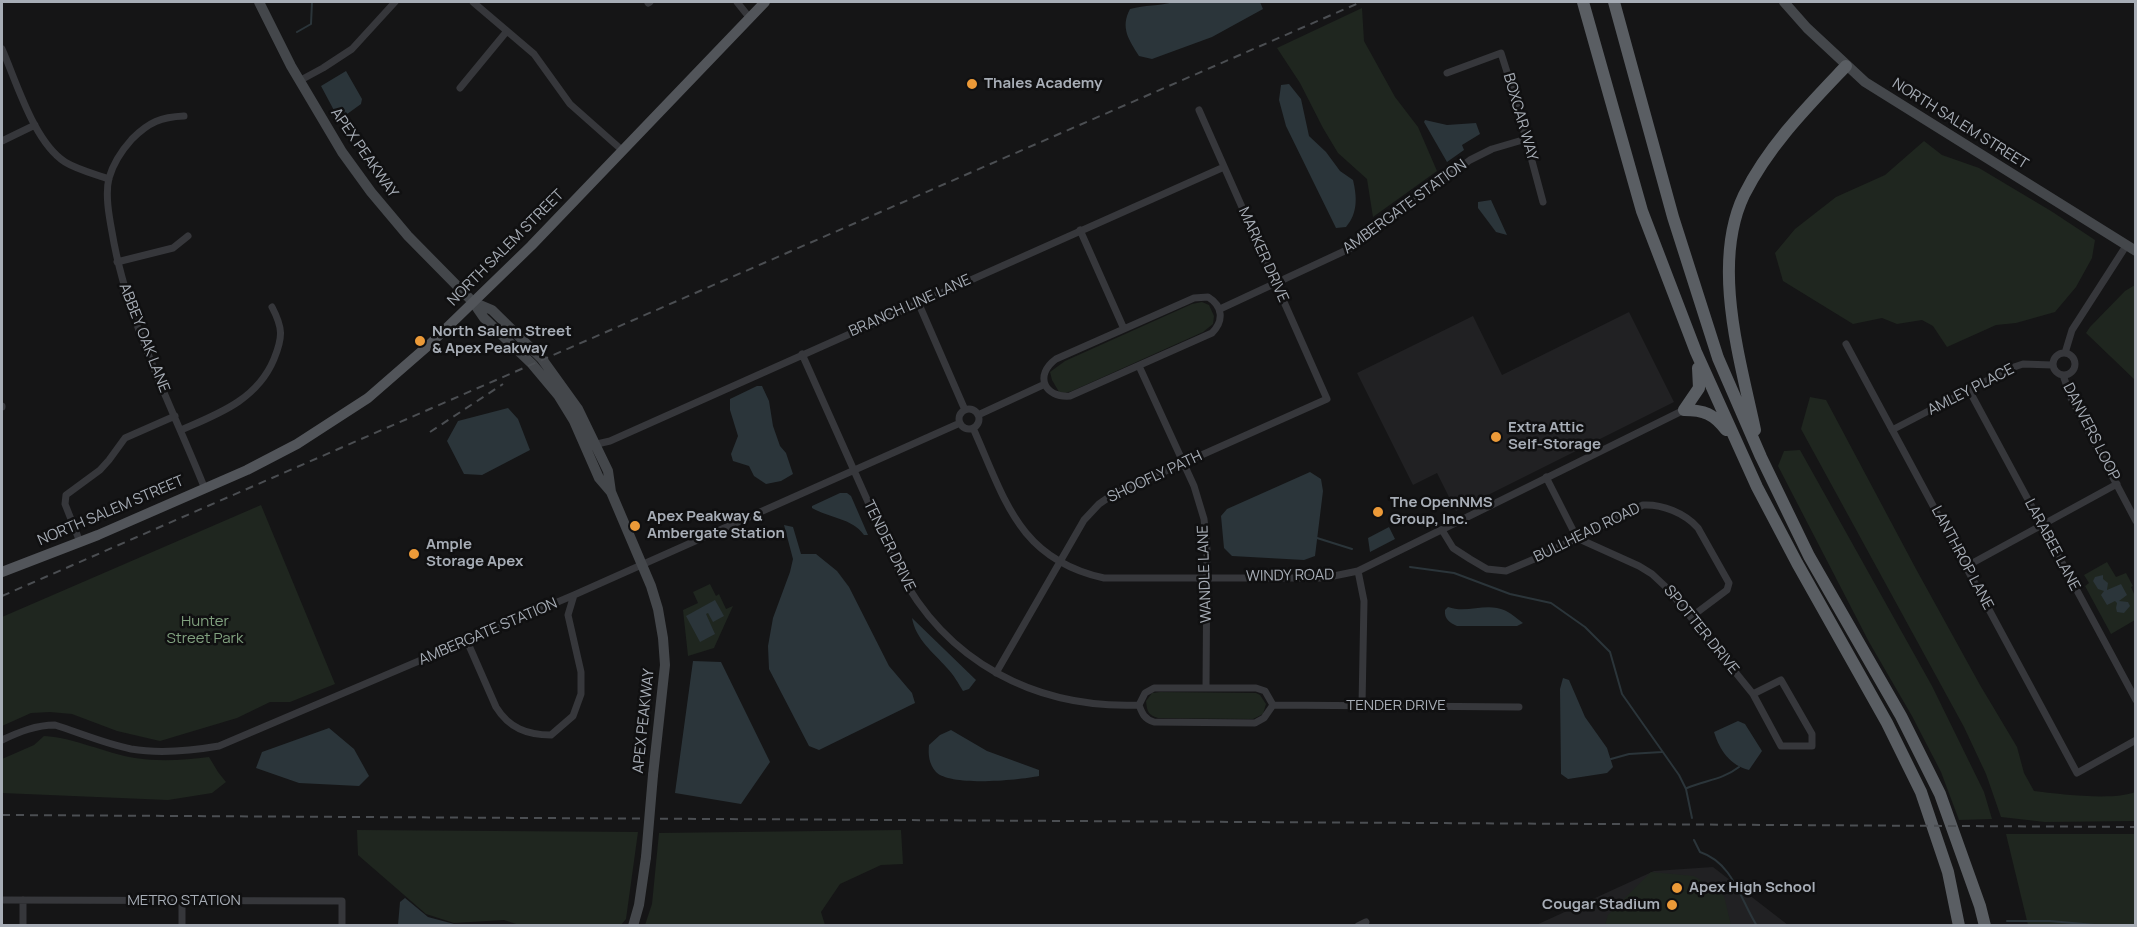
<!DOCTYPE html>
<style>
body{margin:0}
#map{position:relative;width:2137px;height:927px;overflow:hidden;background:#151516;font-family:Manrope,sans-serif}
canvas{display:block}
.frame{position:absolute;inset:0;border:3px solid #a7adb6;pointer-events:none}
</style>
<div id="map">
<canvas width="2137" height="927"></canvas>
<div class="frame"></div>
</div>
<script>
const ctx = document.querySelector('canvas').getContext('2d');
ctx.lineJoin = 'round';
function fill(path, color) { ctx.fillStyle = color; ctx.fill(path, 'evenodd'); }
function trace(path, color, width, dash) { ctx.strokeStyle = color; ctx.lineWidth = width; ctx.lineCap = dash ? 'butt' : 'round'; ctx.setLineDash(dash || []); ctx.stroke(path); }
function write(font, color, halo, rows, align = 'center') {
  ctx.font = font + ' Manrope,sans-serif'; ctx.lineWidth = 5; ctx.setLineDash([]); ctx.textBaseline = 'middle'; ctx.strokeStyle = halo; ctx.fillStyle = color; for (const [text, x, y, turn = 0] of rows) {
    ctx.save(); ctx.translate(x, y); ctx.rotate((+turn || 0) * Math.PI / 180); ctx.textAlign = isNaN(turn) ? turn : align; if (halo) ctx.strokeText(text, 0, 0); ctx.fillText(text, 0, 0); ctx.restore();
  }
}
const built = new Path2D(`
 M1629 312 1674 402 1456 511 1437 473 1413 485 1357 373 1473 316 1502 375Z
 M1713 867 1788 925 1534 926 1654 871Z`);
const green = new Path2D(`
 M1362 8 1364 41 1395 97 1418 127 1437 171 1373 217 1367 179 1338 153 1323 128 1300 83 1277 48Z
 M1924 141 1942 155 1979 168 2051 211 2095 240 2092 258 2076 287 2055 312 2016 323 1996 325 1947 347 1933 326 1922 320 1897 324 1882 318 1853 324 1783 281 1775 253 1795 229 1836 197 1885 175Z
 M2135 285V380L2086 333 2090 327 2125 291Z
 M1202 302 1209 305 1214 316 1213 324 1203 332 1072 391 1065 393 1059 392 1052 380 1050 372 1065 361 1192 304Z
 M1810 397 1826 400 1916 569 1980 685 2017 747 2024 773 2034 791C2059 794 2113 801 2135 792V821L2045 822 2001 817 1986 774 1964 727 1801 429Z
 M1800 450 1932 686 1984 792 1992 819 1959 820 1941 772 1912 716 1869 642 1778 466 1784 451Z
 M261 505 335 684 290 702H270L237 718 160 741 117 731 72 714 50 712 31 713 2 726V617Z
 M2107 562 2116 577 2126 573 2133 586 2131 587 2135 596V620L2111 634 2085 586 2089 583 2084 575Z
 M710 584 716 596 719 594 726 609 733 606 714 648 688 656 683 610 698 603 693 592Z
 M1160 692 1256 693 1260 695 1266 704 1263 714 1253 719 1158 718C1148 715 1147 711 1146 701L1152 693Z
 M44 736C76 738 104 753 135 758 160 762 185 760 209 757L218 772 226 782 212 793 168 800 2 793V759L34 745Z
 M357 830 638 832 626 919 621 925 522 926 504 920 454 923 426 914 358 855Z
 M901 830 903 864 881 865 840 884 821 912 825 925H645L652 904 659 833Z
 M2006 834H2135V925H2028Z
 M1651 872 1694 876 1724 896 1731 925H1605L1608 915Z`);
const water = new Path2D(`
 M1174 2H1260L1263 9 1212 37 1152 59 1139 56C1129 40 1120 28 1130 9 1145 5 1159 6 1174 2Z
 M346 71 362 99 361 104 343 117 337 116 321 86Z
 M1289 84 1301 99 1309 136 1326 152 1340 171 1353 180C1357 197 1358 213 1346 227L1336 228 1286 126 1279 100 1281 85Z
 M1425 120 1447 125 1476 123 1480 134 1462 145 1464 150 1447 162 1424 122Z
 M1491 200 1507 235 1496 232 1478 208V202Z
 M757 386H762L769 401 773 426 780 446 786 453 793 474 781 481 766 484 754 476 749 466 733 461 731 454 738 436 730 410V399Z
 M508 408 518 419 530 450 482 475 464 474 447 441 458 421Z
 M1310 472 1321 479 1323 491 1315 556 1304 560 1232 556 1224 548 1221 516 1227 509Z
 M840 493H847L851 496 868 535H864C852 518 829 518 812 508V506Z
 M784 525 793 527 801 554H816L837 571 849 587 889 666 912 693 915 703 819 750 809 746 769 669 768 646 773 618 790 572 793 559Z
 M1389 527 1395 539 1370 552 1368 538Z
 M2103 575V579L2108 583 2107 590 2121 584 2127 595 2119 601 2128 602 2130 606 2124 613 2117 612 2116 608 2117 603 2115 601 2107 605 2101 595 2104 591 2098 589 2093 581 2095 577Z
 M715 600 724 616 713 622 708 613 706 614 715 634 700 642 686 616Z
 M1448 607C1464 613 1481 605 1497 608 1508 610 1515 617 1523 623L1517 626H1457C1450 623 1444 619 1445 610Z
 M912 618 976 680 969 689 963 691C958 683 954 675 947 668 933 652 916 640 912 618Z
 M693 661 721 662 770 762 741 804 675 793Z
 M1563 678 1569 680 1585 717 1607 748 1613 767 1607 773 1568 779 1561 774 1560 689Z
 M1738 721 1745 724 1762 751 1749 770C1730 765 1720 751 1714 732Z
 M329 728 354 749 369 776 359 786 299 783 256 768 262 752Z
 M951 730 987 751 1039 770V776C1019 780 951 787 936 772 929 764 928 755 929 745L940 735Z
 M405 898 428 917 454 924 478 925H398L400 902Z`);
const stream = new Path2D(`
 M297 32 311 24 312 2
 M1317 538 1352 549
 M1410 567 1454 573 1510 594 1551 603 1585 627 1610 652 1622 694 1679 775 1686 789 1692 818
 M1611 759 1629 754 1662 752
 M1687 788C1706 780 1722 780 1739 767
 M1694 840 1700 852C1733 863 1740 899 1757 926
 M2007 921H2050L2106 926`);
const minor = new Path2D(`
 M473 2 534 54 570 104 623 151
 M737 2 749 17
 M648 3 650 2
 M2 49C17 83 34 142 65 162 78 170 95 174 109 179
 M1447 73 1501 53 1514 94 1543 202
 M299 81 323 68 352 49 395 2
 M460 88 507 31
 M184 116C161 117 149 122 132 139 123 149 113 164 109 178 105 194 109 216 112 232 127 322 171 404 205 489
 M2 141 35 125
 M1080 230 1124 329
 M117 262 173 248 188 236
 M1208 297C1223 306 1224 321 1212 333L1070 396C1044 398 1034 375 1056 359L1194 298Z
 M918 302 965 410
 M1220 309 1351 248 1470 160 1492 149 1526 139
 M1846 344 2077 773 2136 740
 M2053 364a11 11 0 1 1 22 0a11 11 0 1 1-22 0Z
 M2065 353 2072 330 2126 246
 M802 354 898 569C946 662 1035 709 1139 705
 M1139 366 1194 486 1204 519 1207 549 1206 687
 M2063 375 2071 398 2136 521
 M1969 390 2136 700
 M2 407V406
 M959 419a10 10 0 1 1 20 0a10 10 0 1 1-20 0Z
 M978 415 1045 384
 M973 428C1005 499 1018 559 1104 578H1324L1358 571 1684 410
 M181 430C218 414 257 400 274 359 283 337 283 328 272 307
 M1892 430 2011 368 2023 364 2052 365
 M597 444 610 441 1224 167
 M1546 477 1577 538 1639 566 1652 574 1668 589 1753 694 1781 746H1812V734L1781 680 1753 694
 M1442 530 1453 548 1470 559 1487 569 1506 571 1539 557 1643 505C1662 504 1685 513 1698 528L1729 583 1727 590 1691 617
 M80 542 65 504 66 495 100 470 109 460 125 438 175 416
 M1967 566 2117 484
 M1358 571 1364 601 1362 705
 M467 641 496 707C509 728 527 735 551 735L573 716 581 694V672L568 615 574 595
 M996 673 1084 520 1099 504 1112 495 1327 399 1199 110
 M1154 688H1256L1265 691 1273 705 1264 718 1255 723 1154 722C1144 719 1142 713 1139 705L1145 693Z
 M1273 705 1519 707
 M2 740C19 732 36 725 55 725 80 733 106 744 131 749 161 754 190 751 219 746L574 595 960 423
 M2 900 342 901V926
 M182 901V926
 M23 926V900
 M1358 926 1366 922`);
const secondary = new Path2D(`
 M259 2 291 66 342 152 371 192 408 236 473 302 484 318 532 364 558 395 574 421 599 478 611 492
 M1784 2 1807 28 1865 82 2136 251
 M473 302 492 310 542 359 578 409 608 471 611 492 651 586 658 609 663 638 665 665 653 775
 M633 926 639 905 646 857`);
const primary = new Path2D(`
 M2 572 98 535 247 470 297 444 368 398 430 344 531 246 765 2`);
const trunk = new Path2D(`
 M1583 2 1642 211 1696 352 1757 487 1797 563 1887 723 1921 792 1948 872 1959 926
 M1614 2 1673 217 1718 358 1761 457 1809 556 1901 716 1940 794 1980 906 1985 926
 M1684 410C1704 410 1714 414 1726 430
 M1684 410 1699 388 1698 368
 M1755 430C1740 359 1711 264 1744 195 1769 145 1808 106 1846 66`);
const rail = new Path2D(`
 M430 432 503 384
 M2 596 1361 2
 M2 815 2136 827`);
const secondaryBridge = new Path2D(`
 M646 857 653 775`);
const markers = [
 [972,84,6,"#ec9a38"],
 [420,341,6,"#ec9a38"],
 [1496,437,6,"#ec9a38"],
 [1378,512,6,"#ec9a38"],
 [635,526,6,"#ec9a38"],
 [414,554,6,"#ec9a38"],
 [1677,888,6,"#ec9a38"],
 [1672,905,6,"#ec9a38"]
];
const poiNames = [
 ["Thales Academy",984,84],
 ["North Salem Street",432,332],
 ["& Apex Peakway",432,349],
 ["Extra Attic",1508,428],
 ["Self-Storage",1508,445],
 ["The OpenNMS",1390,503],
 ["Group, Inc.",1390,520],
 ["Apex Peakway &",647,517],
 ["Ambergate Station",647,534],
 ["Ample",426,545],
 ["Storage Apex",426,562],
 ["Apex High School",1689,888],
 ["Cougar Stadium",1660,905,"right"]
];
const streetNames = [
 ["BOXCAR WAY",1520,117,74],
 ["NORTH SALEM STREET",1960,124,32],
 ["APEX PEAKWAY",364,153,55],
 ["AMBERGATE STATION",1405,207,-36],
 ["NORTH SALEM STREET",506,248,-45],
 ["MARKER DRIVE",1263,255,66],
 ["BRANCH LINE LANE",910,306,-24],
 ["ABBEY OAK LANE",144,338,69],
 ["AMLEY PLACE",1971,390,-27],
 ["DANVERS LOOP",2091,432,63],
 ["SHOOFLY PATH",1155,477,-25],
 ["NORTH SALEM STREET",111,511,-23],
 ["BULLHEAD ROAD",1587,533,-26],
 ["LARABEE LANE",2052,545,62],
 ["TENDER DRIVE",889,546,64],
 ["LANTHROP LANE",1962,558,62],
 ["WANDLE LANE",1205,574,-92],
 ["WINDY ROAD",1290,576,-1],
 ["SPOTTER DRIVE",1701,630,51],
 ["AMBERGATE STATION",488,632,-23],
 ["TENDER DRIVE",1396,706],
 ["APEX PEAKWAY",644,721,-84],
 ["METRO STATION",184,901]
];
const parkNames = [
 ["Hunter",205,622],
 ["Street Park",205,639]
];
fill(built, '#212123');
fill(green, '#1f261f');
fill(water, '#2b353a');
trace(stream, '#2b353a', 2);
trace(minor, '#36373b', 7);
trace(secondary, '#44474b', 10);
trace(primary, '#52555a', 10);
trace(trunk, '#5a5e63', 12);
trace(rail, '#4b4e52', 2, [8, 6]);
trace(secondaryBridge, '#44474b', 10);
for (const [x, y, r, color] of markers) { const dot = new Path2D(); dot.arc(x, y, r, 0, 2 * Math.PI); ctx.fillStyle = color; ctx.fill(dot); trace(dot, '#101011', 2); }
write('bold 15px', '#a7adb6', '#101011', poiNames, 'left');
write('15px', '#a7adb6', '#101011', streetNames);
write('15px', '#81a17f', '#101011', parkNames);
</script>
